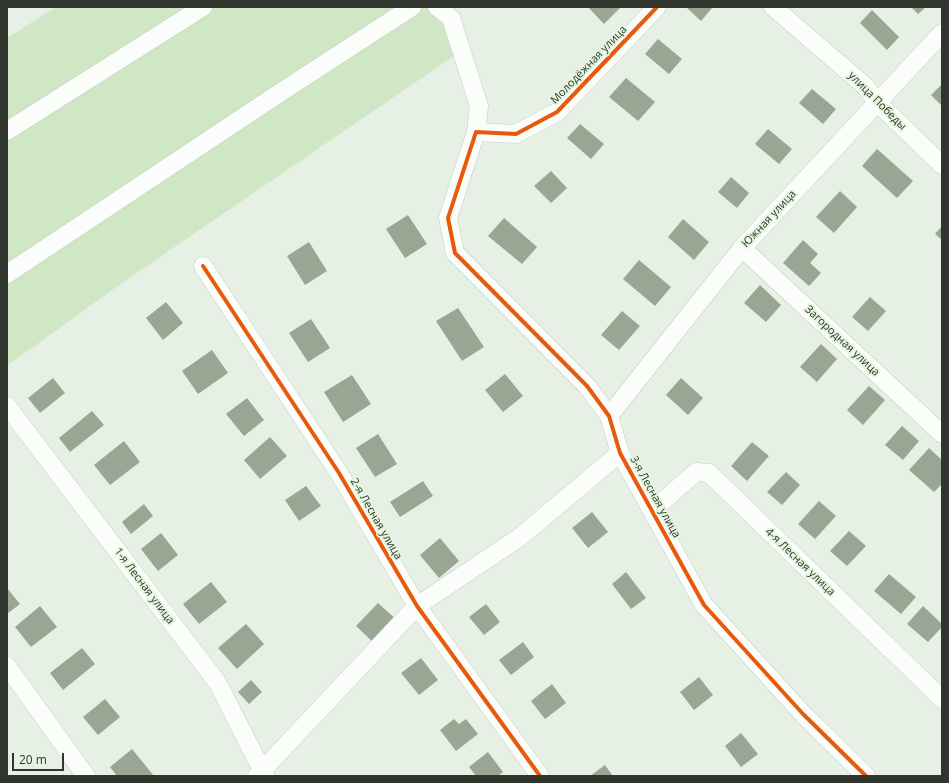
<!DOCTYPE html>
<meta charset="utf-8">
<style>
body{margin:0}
#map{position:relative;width:949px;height:783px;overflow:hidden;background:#e7f0e4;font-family:"Open Sans",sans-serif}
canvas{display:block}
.frame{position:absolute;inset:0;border:8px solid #30362d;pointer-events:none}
.scale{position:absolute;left:12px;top:753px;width:52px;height:18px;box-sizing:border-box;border:2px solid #30362d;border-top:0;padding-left:5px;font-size:12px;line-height:14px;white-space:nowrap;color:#30362d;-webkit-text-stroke:3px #e5f6de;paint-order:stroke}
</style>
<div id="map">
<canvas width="949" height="783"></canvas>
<div class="frame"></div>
<div class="scale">20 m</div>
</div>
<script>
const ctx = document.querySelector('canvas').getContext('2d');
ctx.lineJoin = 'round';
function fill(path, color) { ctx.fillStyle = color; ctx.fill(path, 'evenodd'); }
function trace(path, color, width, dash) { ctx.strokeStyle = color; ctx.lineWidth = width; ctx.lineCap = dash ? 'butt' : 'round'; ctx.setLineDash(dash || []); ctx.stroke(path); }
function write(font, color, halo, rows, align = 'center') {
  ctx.font = font + ' "Open Sans",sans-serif'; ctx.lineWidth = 4; ctx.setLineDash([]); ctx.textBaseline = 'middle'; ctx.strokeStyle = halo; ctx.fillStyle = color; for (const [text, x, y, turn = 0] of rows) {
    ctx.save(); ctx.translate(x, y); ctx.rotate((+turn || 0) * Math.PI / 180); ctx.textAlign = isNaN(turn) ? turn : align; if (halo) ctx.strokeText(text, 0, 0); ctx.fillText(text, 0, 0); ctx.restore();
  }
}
const green = new Path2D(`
 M56 7H454L467 47 119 285 7 366V38Z`);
const building = new Path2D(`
 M588 7H619L620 8 604 24Z
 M688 7H713L701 21 687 8Z
 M911 7H926L918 14Z
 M872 10 899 37 887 50 860 23Z
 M658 39 682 59 669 74 645 54Z
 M626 78 655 102 638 121 609 97Z
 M942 84V106L931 95Z
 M812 89 836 109 823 124 799 103Z
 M580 124 604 144 591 159 567 138Z
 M768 129 792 149 779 164 755 144Z
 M877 149 913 181 897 198 862 166Z
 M551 171 567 188 551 203 534 186Z
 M731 177 749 193 737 208 718 192Z
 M840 191 857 207 834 233 816 217Z
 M408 215 427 244 405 258 386 229Z
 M504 218 537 247 522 264 488 236Z
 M683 219 709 242 694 260 668 237Z
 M942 226V240L935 234Z
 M803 240 818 254 810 263 821 273 809 286 783 263Z
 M309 242 327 271 305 285 287 256Z
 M639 260 671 287 655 306 623 279Z
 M760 285 781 305 766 322 744 303Z
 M870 297 886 311 868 331 852 317Z
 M166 302 183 323 163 340 146 318Z
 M458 308 484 347 462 361 436 321Z
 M622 311 640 326 619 350 601 335Z
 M311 319 330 348 308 362 289 333Z
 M821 344 837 359 817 382 800 367Z
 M212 350 228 373 198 394 182 371Z
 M505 374 523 396 503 412 485 390Z
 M352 375 371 404 343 422 324 392Z
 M53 378 65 393 40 413 28 398Z
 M681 378 703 398 688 415 666 395Z
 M869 386 885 400 863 425 847 410Z
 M247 398 264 420 244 436 226 414Z
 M92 411 104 425 70 452 59 438Z
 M902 426 919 441 903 460 885 445Z
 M378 434 397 464 375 477 356 448Z
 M270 437 287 456 260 479 244 460Z
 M124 441 140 462 110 485 94 465Z
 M752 442 769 456 747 481 731 466Z
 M929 448 942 460V484L934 492 909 470Z
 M786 472 800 485 782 505 767 492Z
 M423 481 433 496 400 517 390 502Z
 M306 486 321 506 299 521 285 500Z
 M819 501 836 516 815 539 798 524Z
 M144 504 153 516 131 534 122 522Z
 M592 512 608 532 588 548 572 528Z
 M849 531 866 546 847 566 830 551Z
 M161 533 178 555 158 571 141 549Z
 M440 538 459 561 439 578 420 555Z
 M626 572 646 598 631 609 612 584Z
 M889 574 916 597 901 614 874 591Z
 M211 582 227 602 199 624 183 604Z
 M7 588 20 604 7 614Z
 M378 603 398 621 376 645 356 626Z
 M486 604 500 622 484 635 469 617Z
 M40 606 57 627 31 647 15 627Z
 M923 606 942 624V627L928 642 907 624Z
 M246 624 264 644 237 669 218 648Z
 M523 642 534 657 511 675 499 660Z
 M82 648 95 664 63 690 50 673Z
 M421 658 438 680 419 695 401 673Z
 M699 677 713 695 694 710 680 692Z
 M251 680 262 692 249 704 238 692Z
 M552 684 566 703 545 719 531 701Z
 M105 699 120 717 98 735 83 717Z
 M454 719 459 724 466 719 478 734 456 751 440 730Z
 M741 733 758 754 741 767 725 746Z
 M132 749 154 776H117L110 767Z
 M488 752 503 772 498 776H476L469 767Z
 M605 765 613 776H590Z`);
const minor = new Path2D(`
 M437 7 451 18 479 106 476 132
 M657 7 557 112 516 134 476 132 448 218 455 253 587 386 609 416 620 453 704 605 803 714 866 776
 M773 7 865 86 878 103 942 165
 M7 131 203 7
 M742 248 942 434
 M203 266 339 473 417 606 540 776
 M7 274 278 94 412 7
 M7 406 217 682 265 776
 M609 416 742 248 942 33
 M653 510 696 472 709 473 942 699
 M7 666 86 776
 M257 776 417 606 520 537 620 453`);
const cycleway = new Path2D(`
 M657 7 557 112 516 134 476 132 448 218 455 253 587 386 609 416 620 453 704 605 803 714 866 776
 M203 266 339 473 417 606 540 776`);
const streetNames = [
 ["Молодёжная улица",589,65,-46],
 ["улица Победы",877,101,45],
 ["Южная улица",769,219,-47],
 ["Загородная улица",842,341,43],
 ["3-я Лесная улица",655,497,61],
 ["2-я Лесная улица",376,519,60],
 ["4-я Лесная улица",800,562,44],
 ["1-я Лесная улица",144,586,53]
];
fill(green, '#d0e7c6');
fill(building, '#99a693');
trace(minor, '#c5cdc2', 19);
trace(minor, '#fbfdfb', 18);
trace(cycleway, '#e8590c', 4);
write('11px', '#30362d', '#e5f6de', streetNames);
</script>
